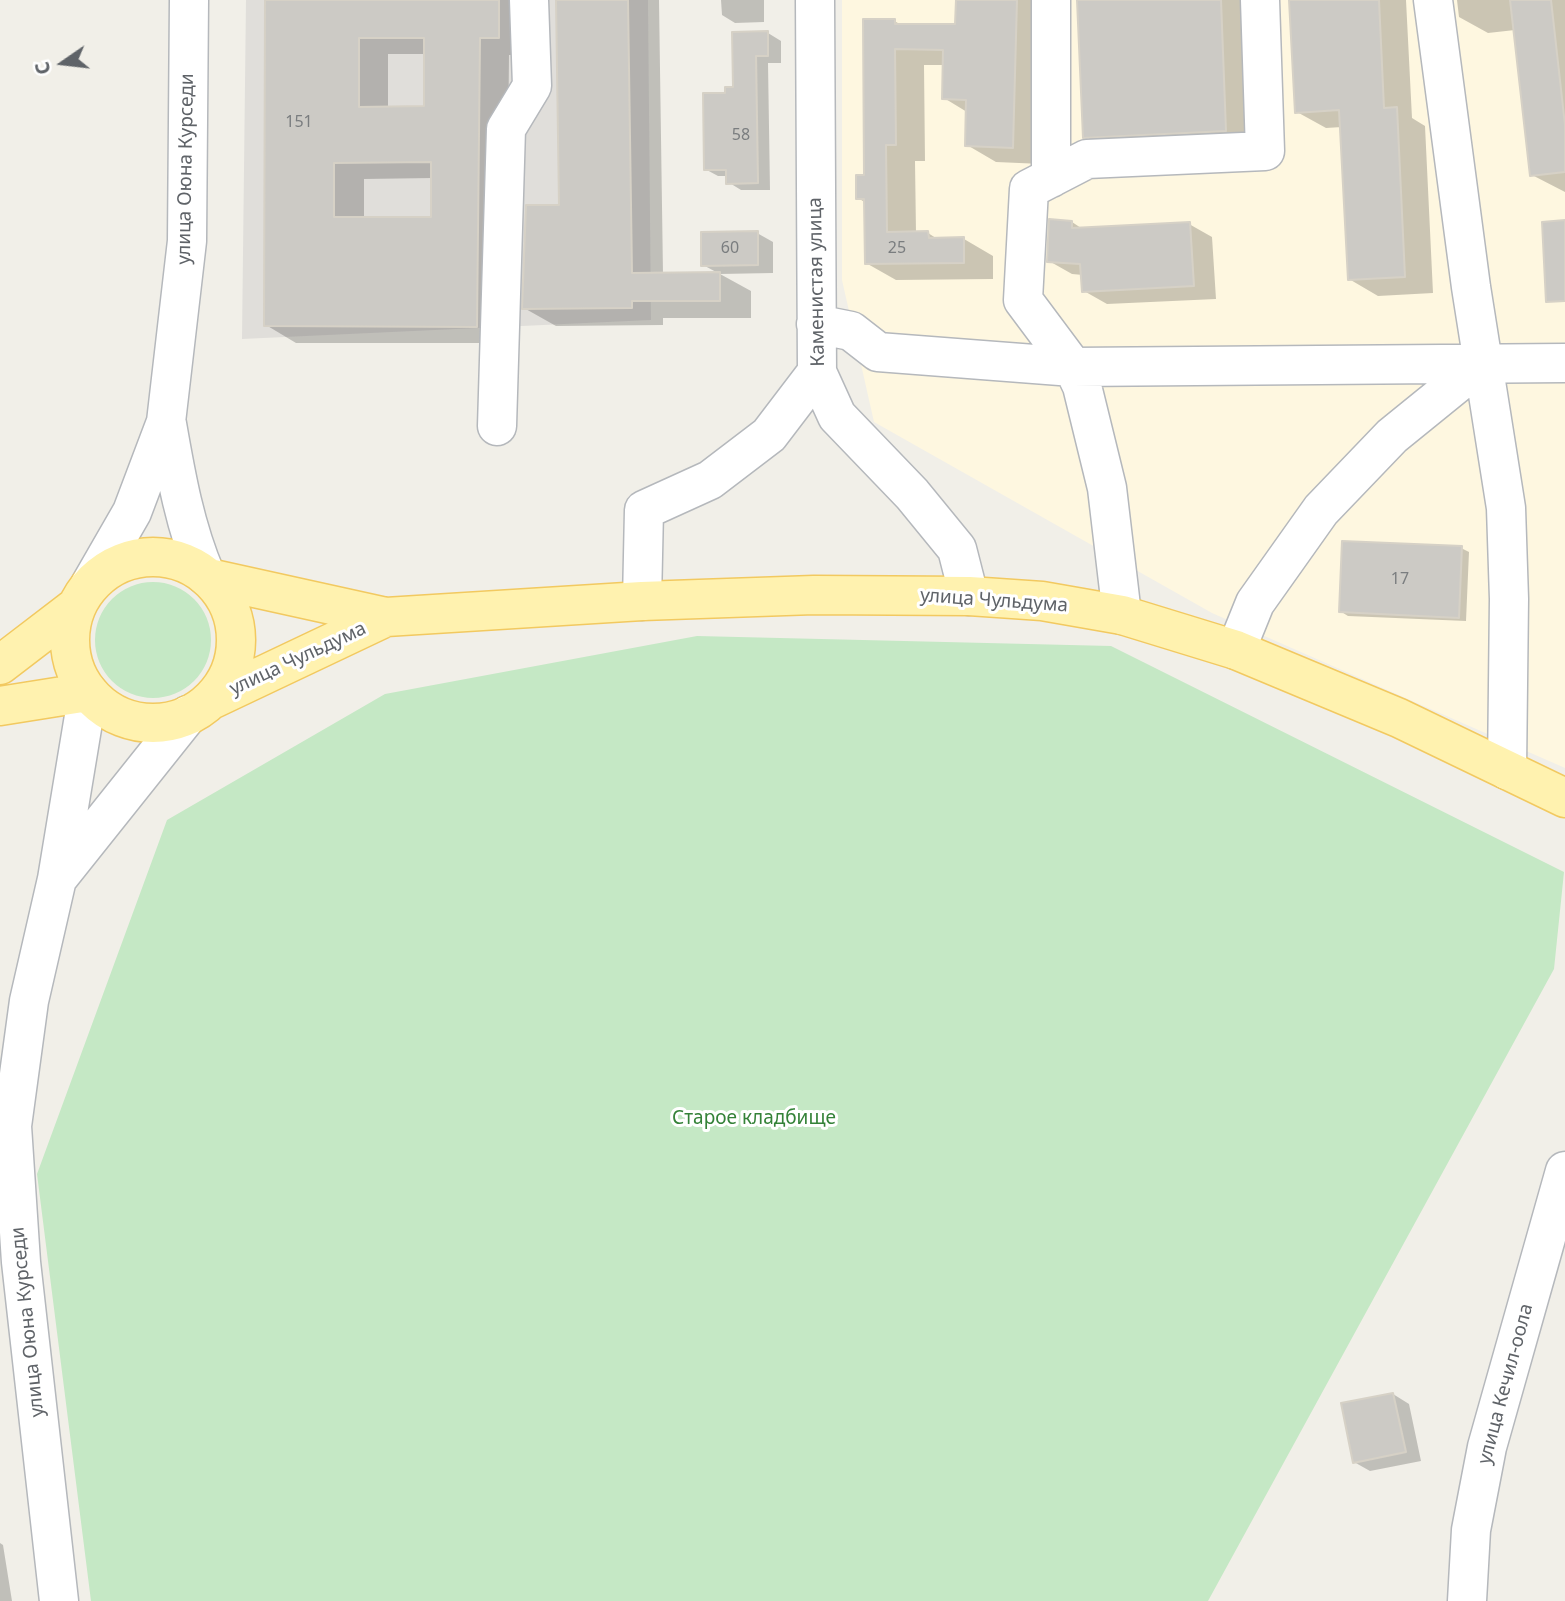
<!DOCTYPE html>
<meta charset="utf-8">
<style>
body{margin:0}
#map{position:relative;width:1565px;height:1601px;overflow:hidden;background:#f1efe8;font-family:"Noto Sans",sans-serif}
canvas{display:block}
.north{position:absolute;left:28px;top:28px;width:70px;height:70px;-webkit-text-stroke:5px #fff;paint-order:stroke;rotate:256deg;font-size:19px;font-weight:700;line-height:28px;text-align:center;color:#5f6368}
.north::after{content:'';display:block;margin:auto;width:24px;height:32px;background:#5f6368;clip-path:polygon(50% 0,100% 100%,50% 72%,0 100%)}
</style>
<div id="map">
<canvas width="1565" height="1601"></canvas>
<div class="north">С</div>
</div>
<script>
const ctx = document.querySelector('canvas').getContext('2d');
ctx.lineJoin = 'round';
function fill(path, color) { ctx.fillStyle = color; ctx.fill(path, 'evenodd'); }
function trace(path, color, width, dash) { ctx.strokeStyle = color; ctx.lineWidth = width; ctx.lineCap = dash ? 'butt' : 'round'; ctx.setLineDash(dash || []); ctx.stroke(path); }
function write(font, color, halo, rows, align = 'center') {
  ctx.font = font + ' "Noto Sans",sans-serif'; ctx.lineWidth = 6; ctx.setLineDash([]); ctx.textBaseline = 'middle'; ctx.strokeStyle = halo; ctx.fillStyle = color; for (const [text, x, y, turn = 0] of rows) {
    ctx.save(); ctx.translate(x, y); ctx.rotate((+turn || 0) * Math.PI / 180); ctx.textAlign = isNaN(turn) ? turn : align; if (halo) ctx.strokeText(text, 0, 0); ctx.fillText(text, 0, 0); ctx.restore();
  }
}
const commercial = new Path2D(`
 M842 0H1565V768L1212 613 874 422 842 280Z`);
const industrial = new Path2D(`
 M246 0H648L651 320 242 339Z`);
const green = new Path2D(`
 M95 640a58 58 0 1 1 116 0a58 58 0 1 1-116 0Z
 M697 636 1111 646 1564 872 1554 969 1208 1601H91L37 1174 167 820 385 694Z`);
const shadow = new Path2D(`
 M266 0H509V7L529 18V55H509L506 343H296L266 325ZM388 54H425V108L388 109ZM433 178V219H364V179Z
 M558 0H659L663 274 718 273 703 265 757 233 773 242V273L720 274 751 291V318H663V325L556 326 524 308 561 207Z
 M721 0H764V22L735 23 722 15Z
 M958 0H1046L1042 164 996 162 967 145V112L944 98 945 65H924L925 161H915L916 233H928L939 240 964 239 993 256V279L896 280 866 263V203L858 198 865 177 894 21 904 26H957Z
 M1079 0H1242L1258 148 1117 155 1085 136Z
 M1291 0H1406L1412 118 1425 126 1433 293 1378 296 1349 279 1342 127 1326 128 1297 112Z
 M1457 0H1565V192L1532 175 1515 30 1488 33 1459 17Z
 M768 33 781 41V63H768L770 190H741L728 182V176H718L705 169 727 94 735 89Z
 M1072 222 1084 230 1189 224 1212 237 1216 299 1107 304 1084 291 1083 275 1072 274 1049 261Z
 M1461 548 1469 552 1466 621 1348 616 1340 611Z
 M1393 1394 1409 1404 1421 1461 1370 1471 1354 1462Z
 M0 1543 3 1545 12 1601H0Z`);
const building = new Path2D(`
 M265 0H499V38H480L477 327 264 326ZM359 38H424V106L359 107ZM431 162V217H334V163Z
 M556 0H628L632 273 720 272V301H632V308L522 309 526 205H559Z
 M956 0H1017L1013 148 965 146 966 100 942 99 943 50 895 49 896 145H886L887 232 928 231 929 238 964 237V263L865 264 864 199H856V175H864L863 19H895V24H955Z
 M1077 0H1221L1226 131 1083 138Z
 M1289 0H1379L1384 108 1397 107 1405 277 1348 280 1339 110 1295 113Z
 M1510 0H1551L1565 125V172L1530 176Z
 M768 31V56H756L758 183 726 184V170H704L703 93H725V87H733L732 32Z
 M1049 219 1072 221V228L1190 222 1194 286 1082 292 1080 264 1047 262Z
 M1565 220V301L1546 302 1542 222Z
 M758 231V265L701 266V232Z
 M1342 541 1462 546 1459 618 1339 612Z
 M1393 1393 1406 1452 1353 1463 1341 1403Z`);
const minor = new Path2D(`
 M815 0 817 372 837 416 912 494 957 549 969 596
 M1433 0 1471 287 1506 508 1509 599 1507 770
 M1051 178V0
 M816 324 851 331 878 352 1073 367 1565 363
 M167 424C176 476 185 527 206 576
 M497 426 506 129 532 86 529 0
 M90 585 132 512 166 422 187 241 189 0
 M642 601 644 510 710 480 769 435 817 372
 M1122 615 1107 488 1082 386 1073 367 1023 300 1029 189 1087 159 1265 151 1260 0
 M1236 650 1255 603 1321 510 1392 436 1482 363
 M58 878 188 715
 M59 1601 21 1262 12 1126 29 1001 57 879 88 692
 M1467 1601 1471 1530 1487 1447 1565 1171`);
const major = new Path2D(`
 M70 640a83 83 0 1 1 166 0a83 83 0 1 1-166 0Z
 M209 578 386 617 642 601 814 595 969 596 1042 601 1122 615 1236 650 1399 718 1565 798
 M0 665 77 606
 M211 700 386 617
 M0 706 88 692`);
const numberNames = [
 ["151",299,122],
 ["58",741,135],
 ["60",730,248],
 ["25",897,248],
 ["17",1400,579]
];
const streetNames = [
 ["улица Оюна Курседи",186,169,-89],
 ["Каменистая улица",817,282,-91],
 ["улица Чульдума",994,601,4],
 ["улица Чульдума",298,659,-25],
 ["улица Оюна Курседи",28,1322,-96],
 ["улица Кечил-оола",1506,1384,-75]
];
const parkNames = [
 ["Старое кладбище",754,1119]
];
fill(commercial, '#fef7e0');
fill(industrial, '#e0deda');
fill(green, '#c5e8c5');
fill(shadow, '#0003');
fill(building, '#cccac5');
trace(building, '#d6d1c6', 2);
trace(minor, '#b5b8bc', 41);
trace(major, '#f2c960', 41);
trace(minor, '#fff', 38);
trace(major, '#fff2af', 38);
write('16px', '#7a7d7f', null, numberNames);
write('19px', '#5f6368', '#fff', streetNames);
write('19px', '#348238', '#fff', parkNames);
</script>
